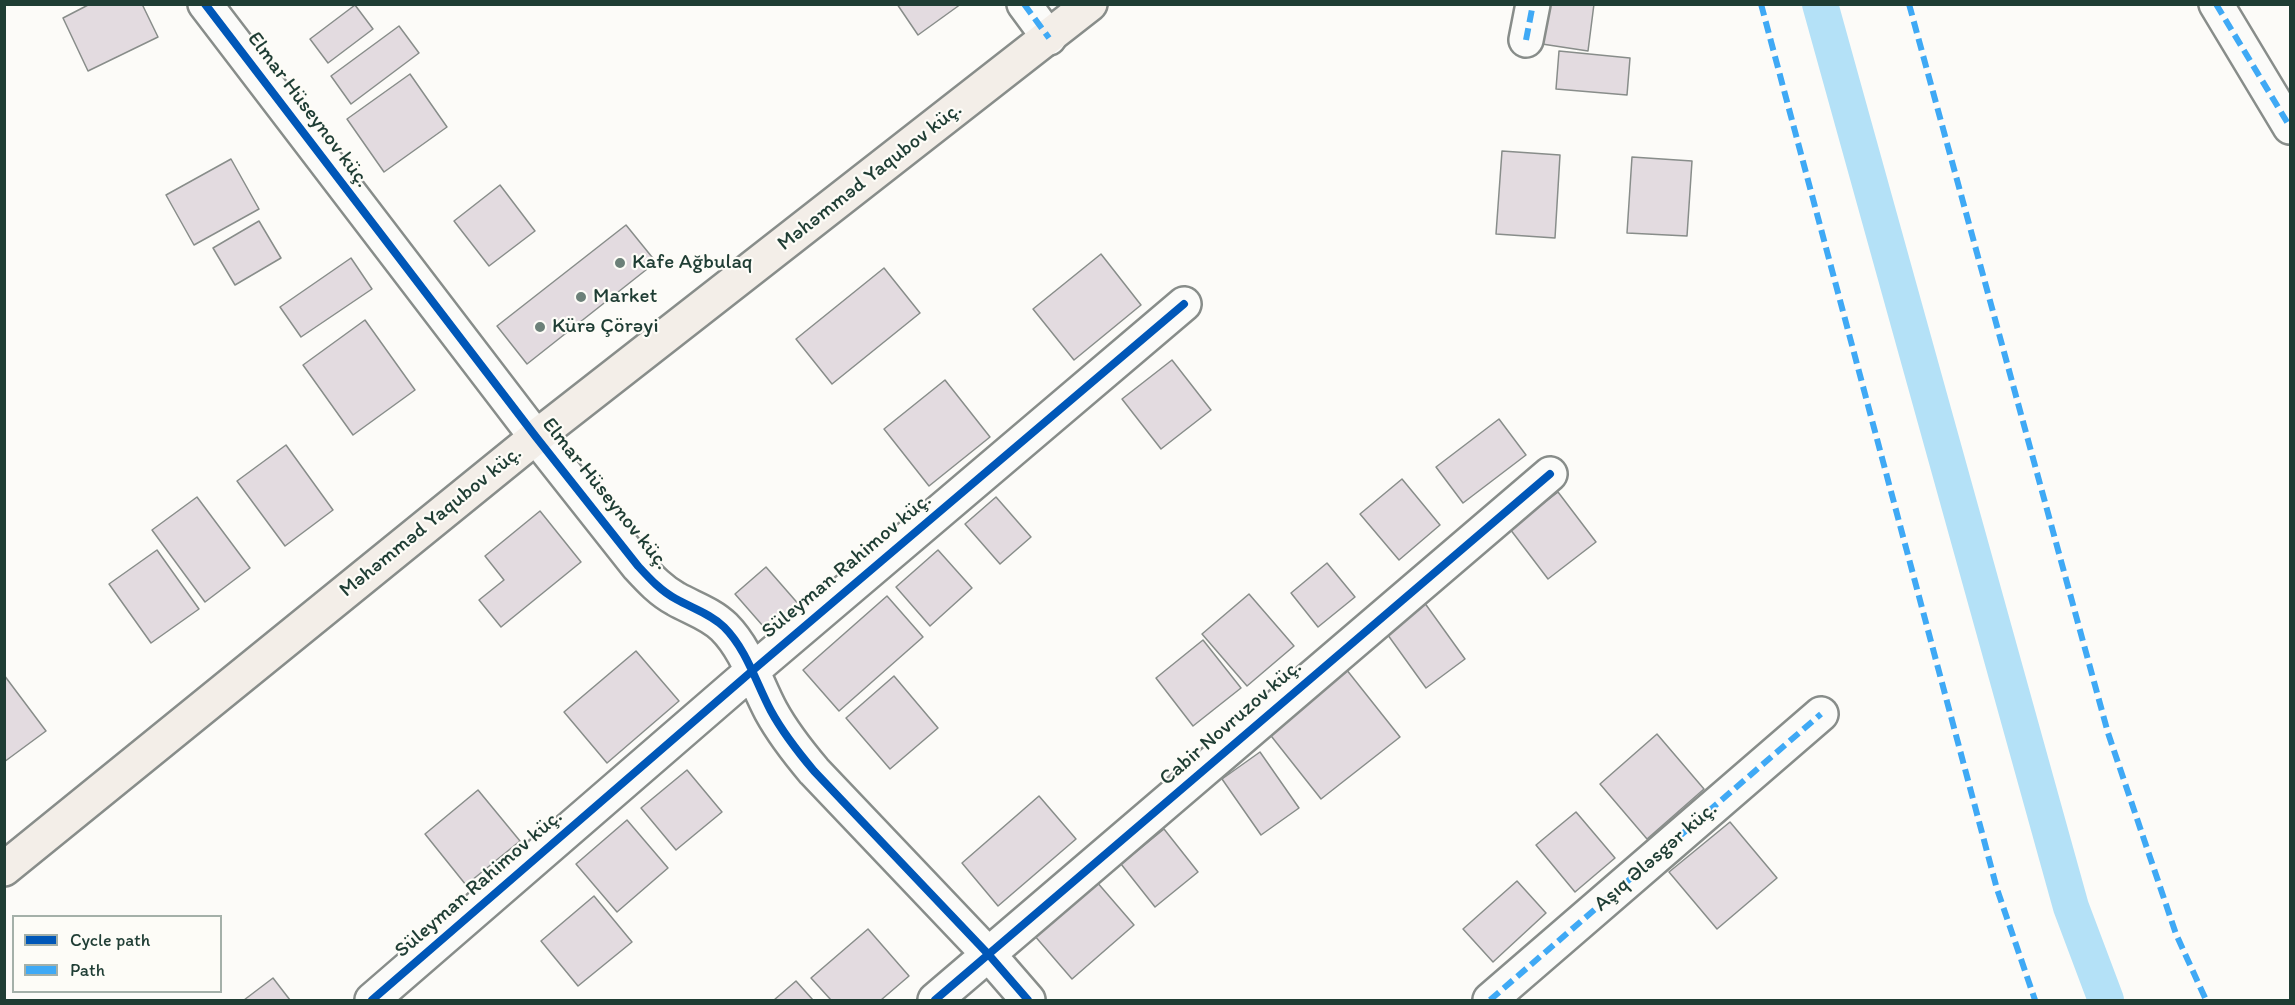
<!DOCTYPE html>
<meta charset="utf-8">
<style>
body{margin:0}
#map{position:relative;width:2295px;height:1005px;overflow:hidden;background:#fcfbf8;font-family:Itim,sans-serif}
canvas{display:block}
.frame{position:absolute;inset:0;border:6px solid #1f3d34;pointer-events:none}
.legend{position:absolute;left:12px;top:915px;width:210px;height:78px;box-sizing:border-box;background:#fdfcf7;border:2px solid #a4b0a9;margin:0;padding:8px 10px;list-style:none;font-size:18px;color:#1f3d34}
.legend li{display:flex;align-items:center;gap:12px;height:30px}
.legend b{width:30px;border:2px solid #a4b0a9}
</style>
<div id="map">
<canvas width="2295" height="1005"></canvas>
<div class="frame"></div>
<ul class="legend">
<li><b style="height:8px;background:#0057b8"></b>Cycle path</li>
<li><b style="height:8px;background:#3fa9f5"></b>Path</li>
</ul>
</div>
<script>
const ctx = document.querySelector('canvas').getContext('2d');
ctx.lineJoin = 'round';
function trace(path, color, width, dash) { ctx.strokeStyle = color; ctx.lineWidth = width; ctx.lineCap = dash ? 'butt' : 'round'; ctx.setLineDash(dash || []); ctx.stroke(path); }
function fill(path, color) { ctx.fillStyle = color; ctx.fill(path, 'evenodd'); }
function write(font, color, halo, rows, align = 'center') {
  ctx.font = font + ' Itim,sans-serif'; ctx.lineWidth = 4.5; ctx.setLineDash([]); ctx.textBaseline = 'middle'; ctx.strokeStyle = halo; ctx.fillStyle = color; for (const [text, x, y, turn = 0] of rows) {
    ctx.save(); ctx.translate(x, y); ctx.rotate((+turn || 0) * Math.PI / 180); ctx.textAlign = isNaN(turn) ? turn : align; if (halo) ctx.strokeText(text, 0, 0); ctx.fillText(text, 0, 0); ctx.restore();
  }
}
const canal = new Path2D(`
 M1820 4 2071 907 2106 1000`);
const building = new Path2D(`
 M90 4H142L158 37 88 71 63 18Z
 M897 4H961L918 35Z
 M1547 4H1594L1588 51 1542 44Z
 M355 5 373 29 328 63 310 39Z
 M399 26 419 53 351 104 331 76Z
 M1559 51 1630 58 1627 95 1556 89Z
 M410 74 447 127 384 172 347 119Z
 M1502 151 1560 155 1555 238 1496 234Z
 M1632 157 1692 161 1687 236 1627 233Z
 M231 159 259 209 194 245 166 195Z
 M500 185 535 231 489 266 454 221Z
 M259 221 281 258 235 285 213 248Z
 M626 225 656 262 527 364 497 326Z
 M1101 254 1141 305 1074 360 1033 309Z
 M351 258 372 289 301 337 280 307Z
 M884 268 920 313 832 384 796 339Z
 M365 320 415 390 353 435 303 365Z
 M1172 360 1211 410 1161 449 1122 399Z
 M945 380 990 437 929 486 884 429Z
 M1499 419 1526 455 1463 503 1436 467Z
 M286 445 333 510 285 546 237 481Z
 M1402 479 1440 525 1399 560 1360 514Z
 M1558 492 1596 542 1548 579 1510 529Z
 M197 497 250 568 205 602 152 530Z
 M996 497 1031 537 1000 564 965 524Z
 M540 511 581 562 501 627 479 600 504 580 485 556Z
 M157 550 199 609 151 643 109 584Z
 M938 550 972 588 930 626 896 587Z
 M1327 563 1355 597 1318 627 1291 593Z
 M766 567 801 607 770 634 735 594Z
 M1249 594 1294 646 1247 686 1202 634Z
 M887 596 923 637 839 711 803 670Z
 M1424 602 1465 659 1426 688 1385 631Z
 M1203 640 1241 688 1193 726 1156 678Z
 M636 651 679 701 607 763 564 712Z
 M1346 669 1400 737 1321 799 1268 732Z
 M4 675 46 731 4 762Z
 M894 676 938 728 890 769 846 718Z
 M1657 734 1704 789 1647 839 1600 784Z
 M1260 752 1299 808 1261 835 1222 779Z
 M687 770 722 812 676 850 641 808Z
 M478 790 520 841 466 885 425 834Z
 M1039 796 1076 839 998 906 962 863Z
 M1576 812 1615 858 1575 892 1536 845Z
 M627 820 668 868 617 912 576 864Z
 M1730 822 1777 878 1717 929 1669 872Z
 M1164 829 1198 872 1155 907 1121 864Z
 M1096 881 1134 925 1072 979 1034 935Z
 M1517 881 1546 913 1493 962 1463 929Z
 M594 896 632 942 578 986 541 941Z
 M868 929 909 976 881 1000H831L811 978Z
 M273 978 290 1000H244Z
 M796 981 813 1000H774Z`);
const minor = new Path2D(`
 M205 4 536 437 638 566C650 579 661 591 676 599 692 608 711 614 724 627 747 650 756 683 771 711 783 733 798 752 814 771L989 955 1028 1000
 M1024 4 1049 38
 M2216 4 2290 127
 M1526 40 1533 4
 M372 1000 752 671 1184 304
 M935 1000 1550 474
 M1490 1000 1821 714`);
const primary = new Path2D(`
 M4 869 536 437 1090 4`);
const quiet = new Path2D(`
 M1024 4 1049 38
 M1761 4 1997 889 2035 1000
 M1909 4 2108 733 2176 934 2206 1000
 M2216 4 2290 127
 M1526 40 1533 4
 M1490 1000 1821 714`);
const cycleway = new Path2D(`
 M205 4 536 437 638 566C650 579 661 591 676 599 692 608 711 614 724 627 747 650 756 683 771 711 783 733 798 752 814 771L989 955 1028 1000
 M372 1000 752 671 1184 304
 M935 1000 1550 474`);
const markers = [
 [620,263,6,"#6c8079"],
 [581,297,6,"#6c8079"],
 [540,327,6,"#6c8079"]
];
const streetNames = [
 ["Elmar Hüseynov küç.",308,110,53],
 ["Məhəmməd Yaqubov küç.",870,177,-38],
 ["Elmar Hüseynov küç.",605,494,51],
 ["Məhəmməd Yaqubov küç.",431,522,-39],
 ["Süleyman Rahimov küç.",847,566,-40],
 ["Cabir Novruzov küç.",1231,723,-41],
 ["Aşıq Ələsgər küç.",1656,857,-41],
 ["Süleyman Rahimov küç.",479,884,-41]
];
const poiNames = [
 ["Kafe Ağbulaq",632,263],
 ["Market",593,297],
 ["Kürə Çörəyi",552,327]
];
trace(canal, '#b4e1f7', 36);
fill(building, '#e3dbe0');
trace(building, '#888d8a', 1.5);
trace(minor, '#888d8a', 38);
trace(primary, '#888d8a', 38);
trace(minor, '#fbfbf9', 33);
trace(primary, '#f3eee8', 33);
trace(quiet, '#3fa9f5', 6, [12, 6]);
trace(cycleway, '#0057b8', 8);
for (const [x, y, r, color] of markers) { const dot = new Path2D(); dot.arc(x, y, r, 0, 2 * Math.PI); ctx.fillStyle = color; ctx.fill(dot); trace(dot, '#fdfcf7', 2); }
write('21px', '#1f3d34', '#fdfcf7', streetNames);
write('21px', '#1f3d34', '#fdfcf7', poiNames, 'left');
</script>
